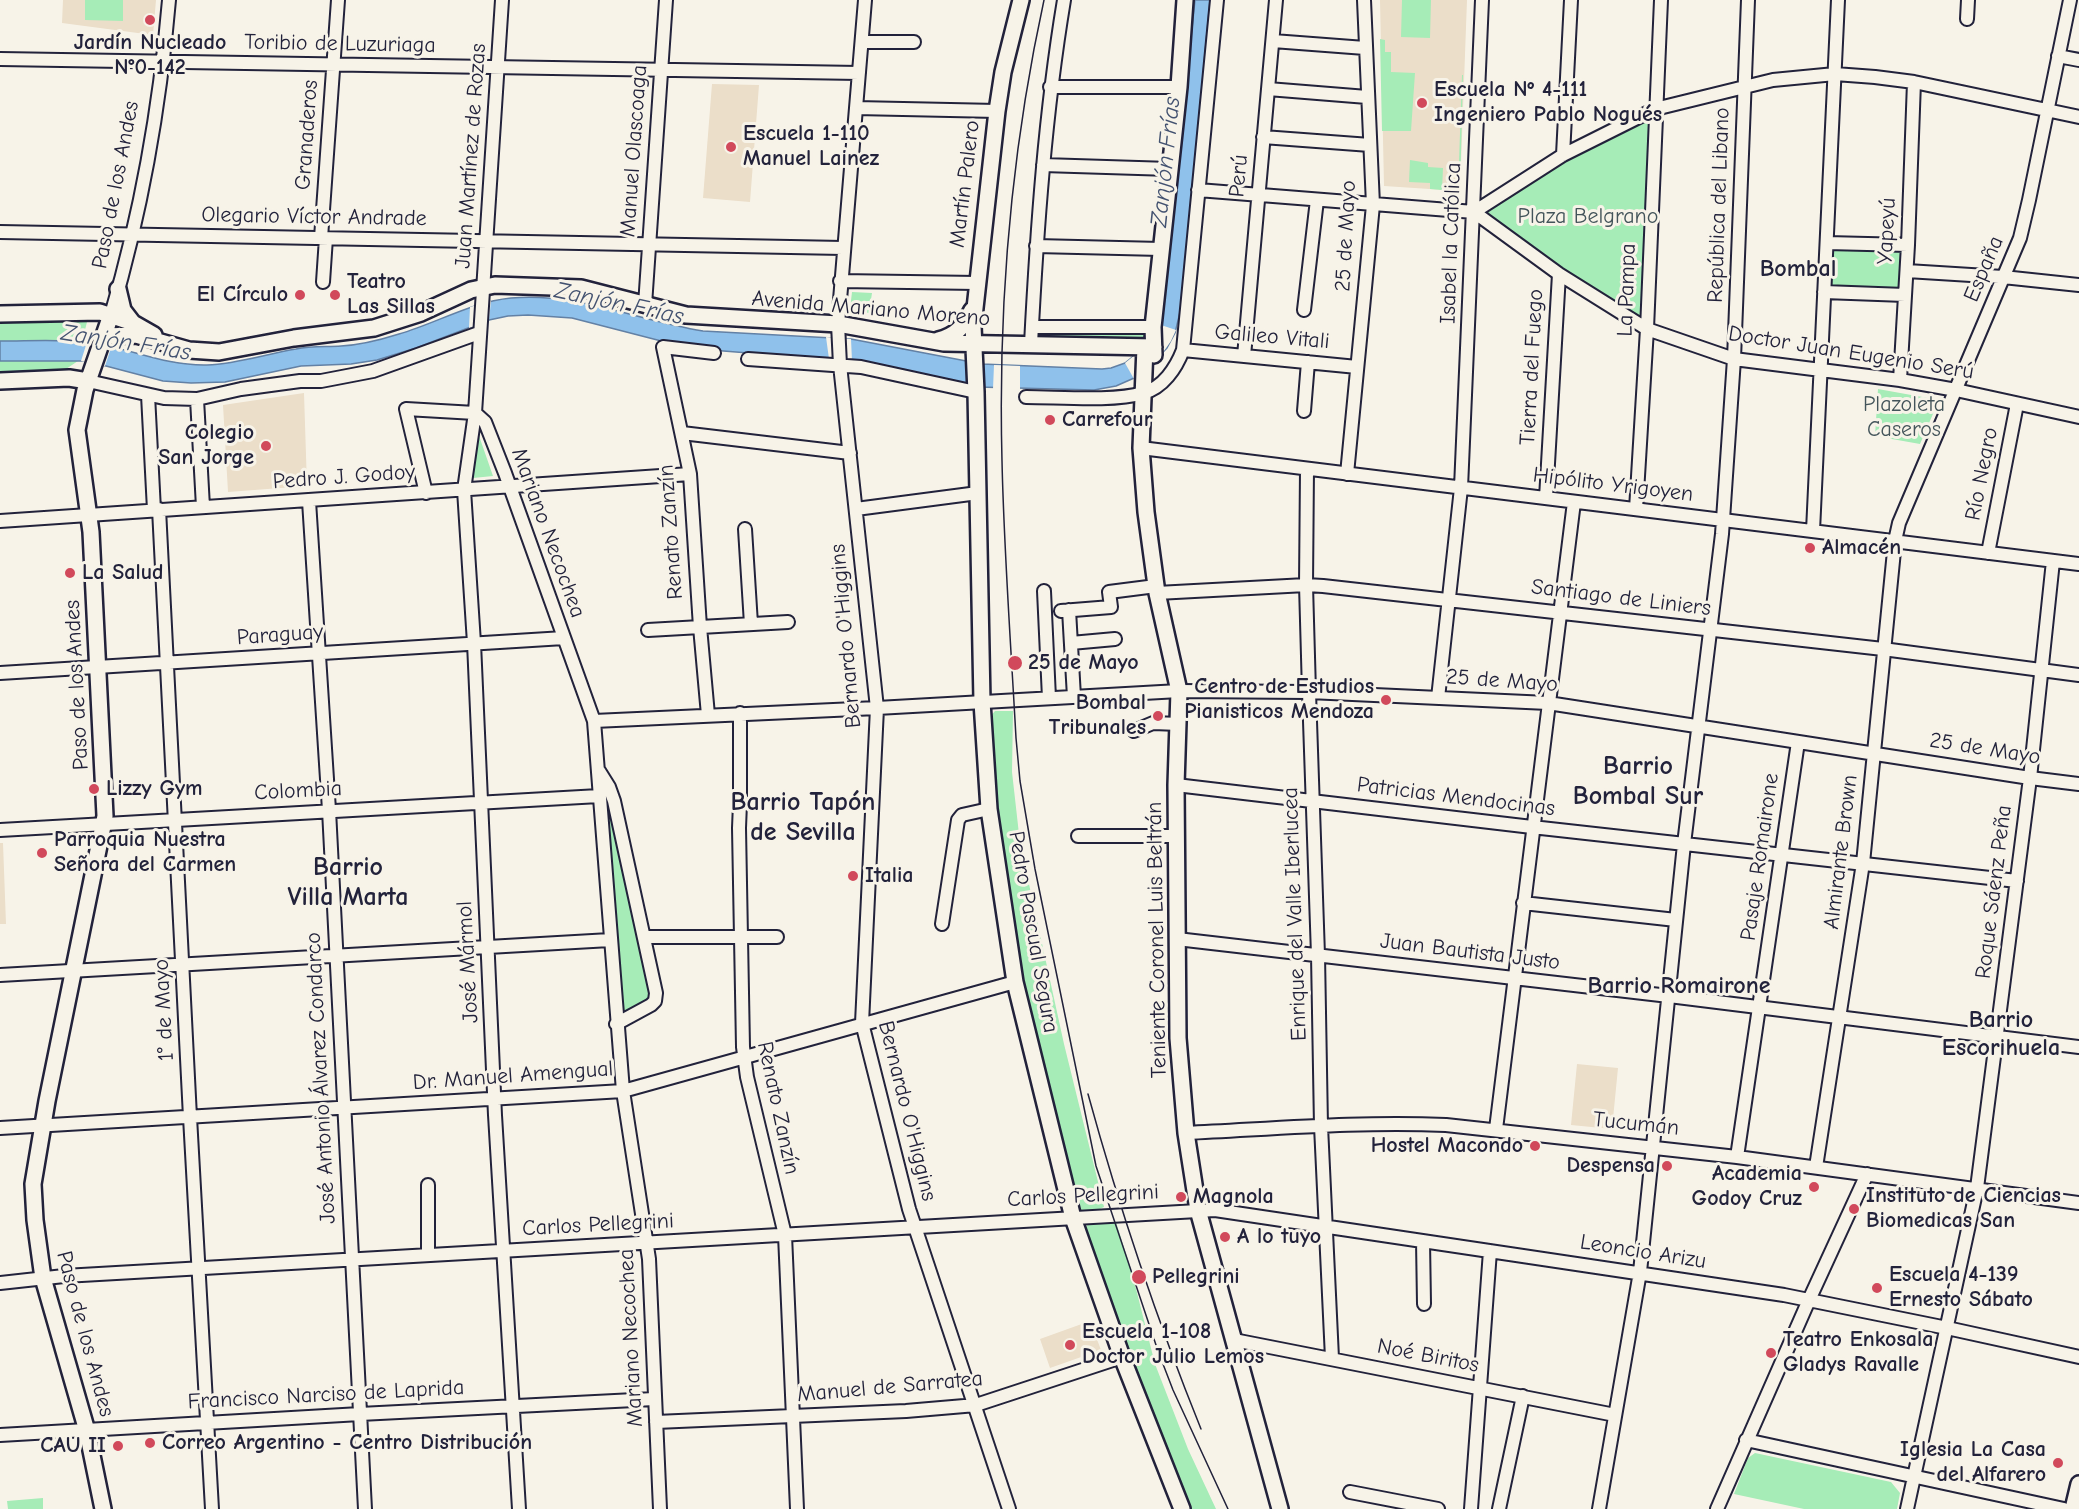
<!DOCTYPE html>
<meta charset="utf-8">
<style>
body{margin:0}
canvas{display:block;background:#f7f3e8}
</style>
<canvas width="2079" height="1509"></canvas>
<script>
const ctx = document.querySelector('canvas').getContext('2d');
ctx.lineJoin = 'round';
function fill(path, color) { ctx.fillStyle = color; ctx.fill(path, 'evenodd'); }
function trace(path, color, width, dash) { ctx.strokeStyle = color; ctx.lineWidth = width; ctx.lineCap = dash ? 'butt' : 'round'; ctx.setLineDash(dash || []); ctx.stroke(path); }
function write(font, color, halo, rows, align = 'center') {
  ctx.font = font + ' "Comic Neue",sans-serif'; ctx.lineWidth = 6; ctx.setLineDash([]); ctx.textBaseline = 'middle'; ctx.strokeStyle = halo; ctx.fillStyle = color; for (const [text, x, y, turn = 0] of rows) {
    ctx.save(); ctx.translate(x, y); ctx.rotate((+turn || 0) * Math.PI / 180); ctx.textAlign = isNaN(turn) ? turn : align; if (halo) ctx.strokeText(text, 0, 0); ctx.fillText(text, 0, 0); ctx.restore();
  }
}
const built = new Path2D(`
 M63 0H156L153 35 62 23Z
 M1380 0H1467L1460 191 1384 186Z
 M712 84 759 85 750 202 703 198Z
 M304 393 307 486 228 492 223 405Z
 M0 843H3L6 924H0Z
 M1577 1064 1618 1068 1612 1129 1571 1125Z
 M1090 1321 1101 1350 1050 1368 1040 1339Z`);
const green = new Path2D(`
 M85 0H123V21L85 20Z
 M1402 0H1431L1430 38 1401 37Z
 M1380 39 1385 40V52H1391V72L1415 73 1411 131H1382Z
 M1462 75H1463L1460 191H1458Z
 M1653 113 1645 325 1478 212 1564 158Z
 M1410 160 1428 163V167L1443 168 1442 190 1430 189V183L1409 182Z
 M1827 243 1908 245 1905 295 1824 292Z
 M852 292 872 293 869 313 850 309Z
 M88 318 82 342 0 341V322Z
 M1032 327H1153L1154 347 1031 344Z
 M0 361H78L66 369 0 372Z
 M1878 389 1939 400 1920 444 1875 436Z
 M477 430 493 476 473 478Z
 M995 711H1013L1012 772 1020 843 1064 1044 1102 1198 1104 1207 1095 1211H1082L1080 1209 1071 1185 1043 1068 1009 912 997 834 990 717Z
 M611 807 650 992C648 1004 632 1007 622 1012L606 808Z
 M1116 1222 1132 1273 1155 1364 1188 1449 1216 1509H1188L1141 1391 1083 1229C1090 1220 1105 1223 1116 1222Z
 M1755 1453 1891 1482 1900 1493 1897 1509H1804L1734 1494 1748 1458Z
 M43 1498V1509H8L7 1501Z`);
const water = new Path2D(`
 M1195 0H1210L1181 308 1175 333 1167 348 1141 375 1116 386 1094 390 977 387 861 362 711 350 669 343 572 318 528 315 508 316 489 320 416 348 377 360 351 364 301 366 225 382 191 383 163 381 87 361H0V341C28 341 58 339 86 342 128 347 163 366 207 365 237 364 266 354 296 349 311 346 326 347 341 346 361 345 380 340 399 334 437 323 471 302 511 298 578 292 638 321 703 331L851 339 982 364 1102 369 1111 368 1125 363 1141 350 1161 325Z`);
const pier = new Path2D(`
 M491 301 489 320 469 328 470 307Z
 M1161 325 1176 330 1171 341 1156 362 1134 379 1125 363 1146 346Z
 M826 337 851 339 852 361 829 359Z
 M87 342 111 348 105 366 81 361Z
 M994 365 1020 366V390L993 389Z`);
const minor = new Path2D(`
 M502 0 475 413 464 490 474 643 495 1115 519 1509
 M865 0 838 324 840 365 877 708 862 1023 909 1209 1009 1509
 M1967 19 1968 0
 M1273 41 1365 48
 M862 42H914
 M2058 56 2079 60
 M0 59 859 73
 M1050 87H1179
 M1268 89 1367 97
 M856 108 997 111
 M1263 137 1370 145
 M1563 155 1571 0
 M1043 165 1170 169
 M1198 190 1474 212
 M1474 212 1559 274 1647 329 1734 359 1900 380 1956 390 2079 417
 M1474 212 1563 155 1655 109 1773 80 1835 74 1875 77 1914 82 2079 117
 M0 232 843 248
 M321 238 338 0
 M1827 243 1908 245
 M1036 246 1161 249
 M1907 271 2003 277 2079 285
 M840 281 977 283
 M323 282 326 238
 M1824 292 1905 295
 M645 305 666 0
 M1304 310 1317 200
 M111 315C141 213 160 106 169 0
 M1032 327H1153
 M1031 344C1037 229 1045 114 1064 0
 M1183 350 1357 367
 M1244 356 1276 0
 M748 359 861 367 976 392
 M1900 380 1908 245 1914 82
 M88 381 164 398 197 399 241 389 300 381H321L373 371 479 333
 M148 395 154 510
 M1026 397C1059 397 1113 402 1143 393 1163 388 1176 368 1183 350L1217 0
 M197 399 203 507
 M1304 411 1308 362
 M475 413 485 422 505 473 594 721 623 1091 649 1259 660 1509
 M682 433 850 453
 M1141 448 2079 564
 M1307 469 1306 585 1309 692 1318 955 1321 1126 1332 1358
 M1347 474 1373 205 1364 0
 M426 493 406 409 475 413
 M1546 498 1559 274
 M309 501 329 810 365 1509
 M159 509 190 1117 212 1509
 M856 509 978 493
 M1636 509 1647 329 1661 0
 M0 521 690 474
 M745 529 751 624
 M1813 531 1838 0
 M1988 553 2017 404
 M1044 591 1049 698
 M1157 593 1306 585 1323 586 1883 649 2079 675
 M1069 610 1074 697
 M1061 611 1111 607 1109 592 1156 586
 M648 630 788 622
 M1071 643 1115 639
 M0 673 564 638
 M1438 698 1461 488 1482 0
 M740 713V803L739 828 743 1047 747 1077 785 1235 797 1509
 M708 715 700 627 690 474 663 347 714 353
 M594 721 877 708 1179 691 1309 692 1548 703 2030 778 2079 784
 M1134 731 1153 723 1179 724
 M599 771 609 787 614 801 656 993 655 1001 651 1005 616 1024
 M1176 785 1532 827 2017 881
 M0 830 599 796
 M1078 836H1177
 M1523 903 1676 920
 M942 924 958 820 962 815 989 809
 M645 937H777
 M1177 939 1669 996 2079 1047
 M0 975 610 940
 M0 1128 623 1091 1015 982
 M1496 1129 1574 502
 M1186 1133C1272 1129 1359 1121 1446 1125L1737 1157 2079 1203
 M1737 1157 1798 742
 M1816 1167 1863 863 1895 541 1899 523 2020 238 2029 200 2070 0
 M428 1185V1255
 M1423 1241 1424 1304
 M0 1283 64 1276 1215 1210 1784 1295 1947 1328 2079 1357
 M1234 1340 1615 1415
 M656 1422 906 1411 976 1405 1122 1357
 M0 1435 360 1414 654 1399
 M1746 1440 2064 1509
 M1350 1492 1438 1509
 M1471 1509 1490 1251
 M1499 1509 1523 1396
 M1599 1509 1640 1272 1684 844 1722 534 1734 359 1748 0
 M1717 1509 1809 1300 1867 1174
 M1907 1509 1977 1188 2030 778 2053 561`);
const major = new Path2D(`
 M1021 0 1003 72 997 111 973 326 976 392 982 702 989 809 1015 982 1073 1218 1122 1357 1182 1509
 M118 289 123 310 133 323
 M0 314 100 312 133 323 154 335
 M104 336 136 335 189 350 219 352 294 338 374 328 421 313 471 290 495 285 581 288 686 315 838 324 944 343 1154 347
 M938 340C956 336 964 326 972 310
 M1145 347 1141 448 1146 512 1157 593 1179 691 1176 785 1178 1038 1186 1133 1198 1210 1280 1509
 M1154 355 1153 327 1179 87 1185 0
 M0 381 69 378 88 381
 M103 1509 87 1431 43 1278 35 1220 33 1184 47 1101 105 816 91 532 77 430 85 390 111 315
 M2073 1509 2079 1484`);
const tram = new Path2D(`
 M1044 0C1011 151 998 307 1002 461 1004 553 1011 646 1016 738L1020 781 1035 869 1096 1166 1158 1351 1173 1390 1228 1509
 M1088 1094C1119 1207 1157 1320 1201 1429`);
const markers = [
 [150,20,6,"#d1495b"],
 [1422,103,6,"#d1495b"],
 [731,147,6,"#d1495b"],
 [300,295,6,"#d1495b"],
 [335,295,6,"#d1495b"],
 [1050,420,6,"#d1495b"],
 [266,446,6,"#d1495b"],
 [1810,548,6,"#d1495b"],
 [70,573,6,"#d1495b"],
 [1015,663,8,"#d1495b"],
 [1386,700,6,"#d1495b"],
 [1158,716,6,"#d1495b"],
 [94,789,6,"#d1495b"],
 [42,853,6,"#d1495b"],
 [853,876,6,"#d1495b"],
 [1535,1146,6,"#d1495b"],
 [1667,1166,6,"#d1495b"],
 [1814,1187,6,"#d1495b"],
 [1181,1197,6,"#d1495b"],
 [1854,1209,6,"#d1495b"],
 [1225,1237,6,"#d1495b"],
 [1139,1277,8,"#d1495b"],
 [1877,1288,6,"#d1495b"],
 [1070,1345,6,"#d1495b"],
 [1771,1353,6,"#d1495b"],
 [150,1443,6,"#d1495b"],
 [118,1446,6,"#d1495b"],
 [2058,1463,6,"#d1495b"]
];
const poiNames = [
 ["Jardín Nucleado",150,43,"center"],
 ["N°0-142",150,68,"center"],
 ["Escuela Nº 4-111",1434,90],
 ["Ingeniero Pablo Nogués",1434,115],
 ["Escuela 1-110",743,134],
 ["Manuel Lainez",743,159],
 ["Teatro",347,282],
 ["Las Sillas",347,307],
 ["El Círculo",288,295,"right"],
 ["Carrefour",1062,420],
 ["Colegio",254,433,"right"],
 ["San Jorge",254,458,"right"],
 ["Almacén",1822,548],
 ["La Salud",82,573],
 ["25 de Mayo",1028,663],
 ["Centro de Estudios",1374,687,"right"],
 ["Pianisticos Mendoza",1374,712,"right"],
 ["Bombal",1146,703,"right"],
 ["Tribunales",1146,728,"right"],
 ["Lizzy Gym",106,789],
 ["Parroquia Nuestra",54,840],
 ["Señora del Carmen",54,865],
 ["Italia",865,876],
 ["Hostel Macondo",1523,1146,"right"],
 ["Despensa",1655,1166,"right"],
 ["Academia",1802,1174,"right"],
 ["Godoy Cruz",1802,1199,"right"],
 ["Instituto de Ciencias",1866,1196],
 ["Biomedicas San",1866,1221],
 ["Magnola",1193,1197],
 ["A lo tuyo",1237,1237],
 ["Escuela 4-139",1889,1275],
 ["Ernesto Sábato",1889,1300],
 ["Pellegrini",1152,1277],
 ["Escuela 1-108",1082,1332],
 ["Doctor Julio Lemos",1082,1357],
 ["Teatro Enkosala",1783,1340],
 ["Gladys Ravalle",1783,1365],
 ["Correo Argentino - Centro Distribución",162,1443],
 ["CAU II",106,1446,"right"],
 ["Iglesia La Casa",2046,1450,"right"],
 ["del Alfarero",2046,1475,"right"]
];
const streetNames = [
 ["Toribio de Luzuriaga",340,44,1],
 ["Granaderos",307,135,-86],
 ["Manuel Olascoaga",634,151,-86],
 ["Juan Martínez de Rozas",471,156,-86],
 ["Perú",1239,176,-85],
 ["Martín Palero",965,184,-83],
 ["Paso de los Andes",116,185,-79],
 ["República del Libano",1719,205,-88],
 ["Olegario Víctor Andrade",314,217,1],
 ["Yapeyú",1887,231,-87],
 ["25 de Mayo",1346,236,-87],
 ["Isabel la Católica",1451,243,-88],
 ["España",1984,269,-67],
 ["La Pampa",1627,290,-88],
 ["Avenida Mariano Moreno",871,309,5],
 ["Galileo Vitali",1272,337,5],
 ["Doctor Juan Eugenio Serú",1851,353,9],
 ["Tierra del Fuego",1532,367,-87],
 ["Río Negro",1982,474,-79],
 ["Pedro J. Godoy",344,477,-4],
 ["Hipólito Yrigoyen",1613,485,7],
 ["Renato Zanzín",671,532,-94],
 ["Mariano Necochea",548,533,70],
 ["Santiago de Liniers",1621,598,7],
 ["Paraguay",280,635,-4],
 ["Bernardo O'Higgins",846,636,-95],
 ["25 de Mayo",1502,681,4],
 ["Paso de los Andes",77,685,-93],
 ["25 de Mayo",1985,749,9],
 ["Colombia",298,791,-3],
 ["Patricias Mendocinas",1456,797,7],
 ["Almirante Brown",1841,852,-83],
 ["Pasaje Romairone",1760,857,-82],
 ["Roque Sáenz Peña",1994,892,-83],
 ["Enrique del Valle Iberlucea",1295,914,-92],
 ["Pedro Pascual Segura",1033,932,80],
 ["Teniente Coronel Luis Beltrán",1157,940,-91],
 ["Juan Bautista Justo",1470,952,7],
 ["José Mármol",468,962,-93],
 ["1° de Mayo",164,1010,-93],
 ["Dr. Manuel Amengual",513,1076,-4],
 ["José Antonio Álvarez Condarco",321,1078,-93],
 ["Renato Zanzín",778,1108,78],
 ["Bernardo O'Higgins",907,1111,76],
 ["Tucumán",1636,1124,6],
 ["Carlos Pellegrini",1083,1196,-3],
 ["Carlos Pellegrini",598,1225,-3],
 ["Leoncio Arizu",1643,1252,9],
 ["Paso de los Andes",85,1334,75],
 ["Mariano Necochea",631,1338,-93],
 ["Noé Biritos",1428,1356,11],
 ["Manuel de Sarratea",890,1387,-5],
 ["Francisco Narciso de Laprida",326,1395,-3]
];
const parkNames = [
 ["Plaza Belgrano",1588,217],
 ["Plazoleta",1904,405],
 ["Caseros",1904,430]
];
const waterNames = [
 ["Zanjón Frías",1166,162,-84],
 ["Zanjón Frías",619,304,12],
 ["Zanjón Frías",126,343,9]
];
const neighbourhoodNames = [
 ["Bombal",1798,269],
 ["Barrio Romairone",1679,986],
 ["Barrio",2001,1020],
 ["Escorihuela",2001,1048]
];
const quarterNames = [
 ["Barrio",1638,767],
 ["Bombal Sur",1638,797],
 ["Barrio Tapón",803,803],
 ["de Sevilla",803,833],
 ["Barrio",348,868],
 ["Villa Marta",348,898]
];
fill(built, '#ebdec9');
fill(green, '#a6ecb7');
fill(water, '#8fc1eb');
trace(water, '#6381a5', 1.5);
fill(pier, '#f7f3e8');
trace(minor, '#22223b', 16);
trace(major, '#22223b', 20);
trace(minor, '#f7f3e8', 12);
trace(major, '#f7f3e8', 15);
trace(tram, '#22223b', 1.5);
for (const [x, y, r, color] of markers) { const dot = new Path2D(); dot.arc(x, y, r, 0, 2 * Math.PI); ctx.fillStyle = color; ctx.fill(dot); trace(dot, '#f7f3e8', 2); }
write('bold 22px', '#22223b', '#f7f3e8', poiNames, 'left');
write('22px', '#22223b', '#f7f3e8', streetNames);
write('22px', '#43545a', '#f7f3e8', parkNames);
write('italic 24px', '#435270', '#f7f3e8', waterNames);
write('bold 24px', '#22223b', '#f7f3e8', neighbourhoodNames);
write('bold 26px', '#22223b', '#f7f3e8', quarterNames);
</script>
